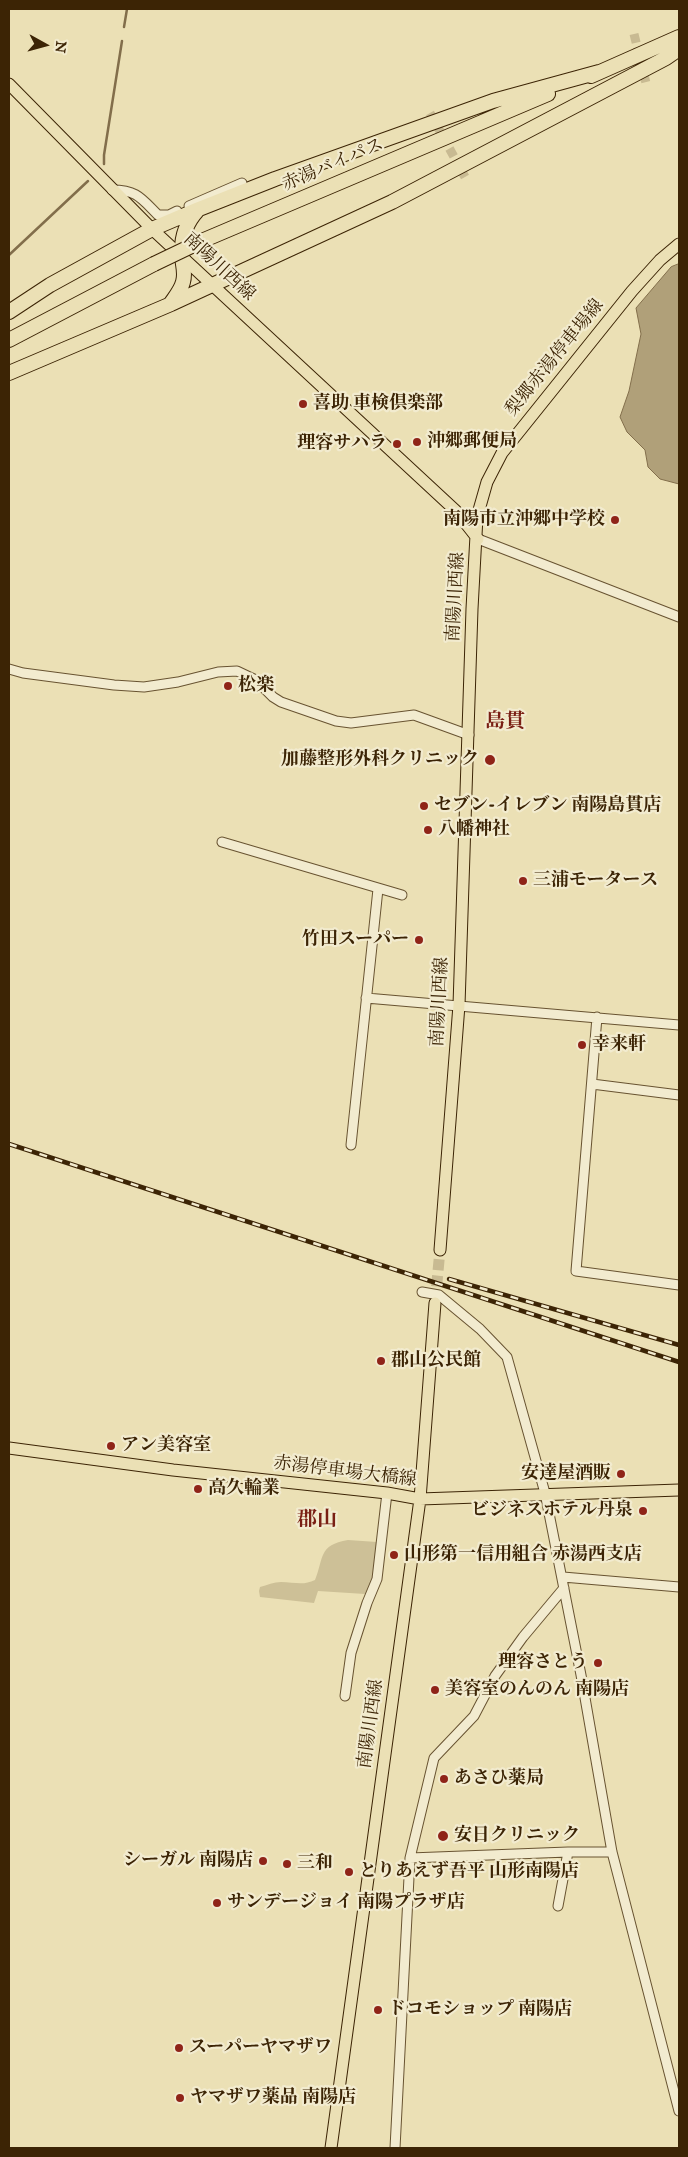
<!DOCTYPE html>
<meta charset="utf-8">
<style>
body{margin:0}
#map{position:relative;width:688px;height:2157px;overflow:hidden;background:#ebe0b5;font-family:"IM FELL Great Primer",serif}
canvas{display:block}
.frame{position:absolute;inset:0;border:10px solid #3c2405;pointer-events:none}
.north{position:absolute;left:20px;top:20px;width:50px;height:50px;-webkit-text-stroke:4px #f2ebcf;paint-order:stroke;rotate:97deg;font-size:14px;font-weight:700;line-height:20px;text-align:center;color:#3c2405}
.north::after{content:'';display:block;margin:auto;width:18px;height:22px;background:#3c2405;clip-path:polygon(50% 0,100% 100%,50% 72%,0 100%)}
</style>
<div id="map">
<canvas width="688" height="2157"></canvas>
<div class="frame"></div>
<div class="north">N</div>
</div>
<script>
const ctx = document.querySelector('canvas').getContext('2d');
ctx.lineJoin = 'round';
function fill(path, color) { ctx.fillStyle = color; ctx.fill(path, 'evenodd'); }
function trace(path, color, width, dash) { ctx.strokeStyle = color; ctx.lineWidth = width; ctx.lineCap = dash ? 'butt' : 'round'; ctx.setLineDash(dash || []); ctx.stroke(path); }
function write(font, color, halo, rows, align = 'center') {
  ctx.font = font + ' "IM FELL Great Primer","Noto Serif JP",serif'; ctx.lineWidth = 4.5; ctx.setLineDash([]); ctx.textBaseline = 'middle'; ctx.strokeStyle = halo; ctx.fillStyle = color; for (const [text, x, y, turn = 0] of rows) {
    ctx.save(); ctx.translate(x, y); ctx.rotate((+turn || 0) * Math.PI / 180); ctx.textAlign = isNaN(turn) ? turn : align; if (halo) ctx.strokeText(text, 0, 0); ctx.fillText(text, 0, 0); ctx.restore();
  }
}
const green = new Path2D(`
 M348 1540 377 1542 373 1580 365 1594 318 1591 314 1603 260 1597 259 1591 260 1587C267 1585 274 1582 281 1582 294 1582 303 1586 315 1580 324 1558 318 1545 348 1540Z`);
const water = new Path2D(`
 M679 264V484L660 479 648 467 645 450 627 432 620 417 629 391 641 334 636 308 671 267Z`);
const stream = new Path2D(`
 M124 27 127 9
 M104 164V155L122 41
 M9 255 88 181`);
const minorTunnel = new Path2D(`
 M634 34 646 83
 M430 113 465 177`);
const majorTunnel = new Path2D(`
 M435 1303 440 1250`);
const minor = new Path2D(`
 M112 190C137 190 141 198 158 215H169L177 211
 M189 206 242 183
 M478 539 679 617
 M9 669 23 673 114 685 144 687 178 682 218 672 237 671 256 680 273 697 281 702 336 721 351 723 414 715 469 735
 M222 842 402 895
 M366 998 679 1025
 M597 1017 576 1271 679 1285
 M592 1084 679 1095
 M351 1145 378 889
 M422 1292 439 1295 480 1329 507 1357 545 1493 581 1675 612 1852 679 2111
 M563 1577 679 1587
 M345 1696 351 1653 367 1603 377 1579 387 1493
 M410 1858 568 1852H612
 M558 1906 568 1852
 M395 2148 410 1858 434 1758 474 1716 495 1676 523 1637 564 1588`);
const major = new Path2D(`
 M9 84 152 229 456 511 478 539
 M440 1250 459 1005 472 609 477 517 487 482 502 453 632 291 660 260 679 244
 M9 1448 173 1470 387 1493 420 1499 679 1490
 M331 2148 420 1499 435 1303`);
const highway = new Path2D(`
 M591 76 679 37
 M204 240 548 94
 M171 303C175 297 181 290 183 282 186 272 182 264 182 255 181 237 186 223 197 211
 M9 312 50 285 152 229 199 209 275 179 493 101 599 72
 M9 340 154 264
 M9 373 171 304 392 202 666 58 679 49`);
const rail = new Path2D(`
 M9 1144 679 1362
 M449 1279 679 1345`);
const highwayBridge = new Path2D(`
 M154 264 204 240`);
const markers = [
 [303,404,5,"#8f2418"],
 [417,442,5,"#8f2418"],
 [397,444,5,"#8f2418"],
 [615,520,5,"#8f2418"],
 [228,686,5,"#8f2418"],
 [490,760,6,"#8f2418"],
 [424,806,5,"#8f2418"],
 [428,830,5,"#8f2418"],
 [523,881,5,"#8f2418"],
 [419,940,5,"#8f2418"],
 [582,1045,5,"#8f2418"],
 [381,1361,5,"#8f2418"],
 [111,1446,5,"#8f2418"],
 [621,1474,5,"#8f2418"],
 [198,1489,5,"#8f2418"],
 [643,1511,5,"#8f2418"],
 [394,1555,5,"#8f2418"],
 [598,1663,5,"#8f2418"],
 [435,1690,5,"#8f2418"],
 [444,1779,5,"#8f2418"],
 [443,1836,6,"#8f2418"],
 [263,1861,5,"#8f2418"],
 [287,1864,5,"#8f2418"],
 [349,1872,5,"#8f2418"],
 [217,1903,5,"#8f2418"],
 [378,2010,5,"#8f2418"],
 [179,2048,5,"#8f2418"],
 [180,2098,5,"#8f2418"]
];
const streetNames = [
 ["赤湯バイパス",333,165,-23],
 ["南陽川西線",219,267,43],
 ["梨郷赤湯停車場線",555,358,-51],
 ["南陽川西線",456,597,-87],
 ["南陽川西線",440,1002,-87],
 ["赤湯停車場大橋線",345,1472,7],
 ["南陽川西線",371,1724,-82]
];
const poiNames = [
 ["喜助 車検倶楽部",313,404],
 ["沖郷郵便局",427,442],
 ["理容サハラ",387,444,"right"],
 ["南陽市立沖郷中学校",605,520,"right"],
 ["松楽",238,686],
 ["加藤整形外科クリニック",479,760,"right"],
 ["セブン-イレブン 南陽島貫店",434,806],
 ["八幡神社",438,830],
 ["三浦モータース",533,881],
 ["竹田スーパー",409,940,"right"],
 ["幸来軒",592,1045],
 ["郡山公民館",391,1361],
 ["アン美容室",121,1446],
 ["安達屋酒販",611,1474,"right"],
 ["高久輪業",208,1489],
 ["ビジネスホテル丹泉",633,1511,"right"],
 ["山形第一信用組合 赤湯西支店",404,1555],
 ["理容さとう",588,1663,"right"],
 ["美容室のんのん 南陽店",445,1690],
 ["あさひ薬局",454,1779],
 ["安日クリニック",454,1836],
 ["シーガル 南陽店",253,1861,"right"],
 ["三和",297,1864],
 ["とりあえず吾平 山形南陽店",359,1872],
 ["サンデージョイ 南陽プラザ店",227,1903],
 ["ドコモショップ 南陽店",388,2010],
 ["スーパーヤマザワ",189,2048],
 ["ヤマザワ薬品 南陽店",190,2098]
];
const quarterNames = [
 ["島貫",505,722],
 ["郡山",317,1520]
];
fill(green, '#cdc097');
fill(water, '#b0a079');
trace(water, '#826e4b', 1);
trace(stream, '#826e4b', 2.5);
trace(minorTunnel, '#c8ba92', 9, [9, 4.5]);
trace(majorTunnel, '#c8ba92', 11, [11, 5.5]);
trace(minor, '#685331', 11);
trace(major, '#3c2405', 13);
trace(highway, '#3c2405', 16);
trace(minor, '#f2ebcf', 9);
trace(major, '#ebe0b5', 11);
trace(highway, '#ebe0b5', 14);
trace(rail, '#3c2405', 4.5);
trace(rail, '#f2ebcf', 2.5, [8]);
trace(highwayBridge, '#3c2405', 16, []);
trace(highwayBridge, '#ebe0b5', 14);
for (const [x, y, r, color] of markers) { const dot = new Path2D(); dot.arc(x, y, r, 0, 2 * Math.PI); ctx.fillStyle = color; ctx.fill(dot); trace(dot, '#f2ebcf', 2); }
write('18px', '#3c2405', '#f2ebcf', streetNames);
write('bold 18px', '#3c2405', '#f2ebcf', poiNames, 'left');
write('bold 20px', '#7a1f14', '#f2ebcf', quarterNames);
</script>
